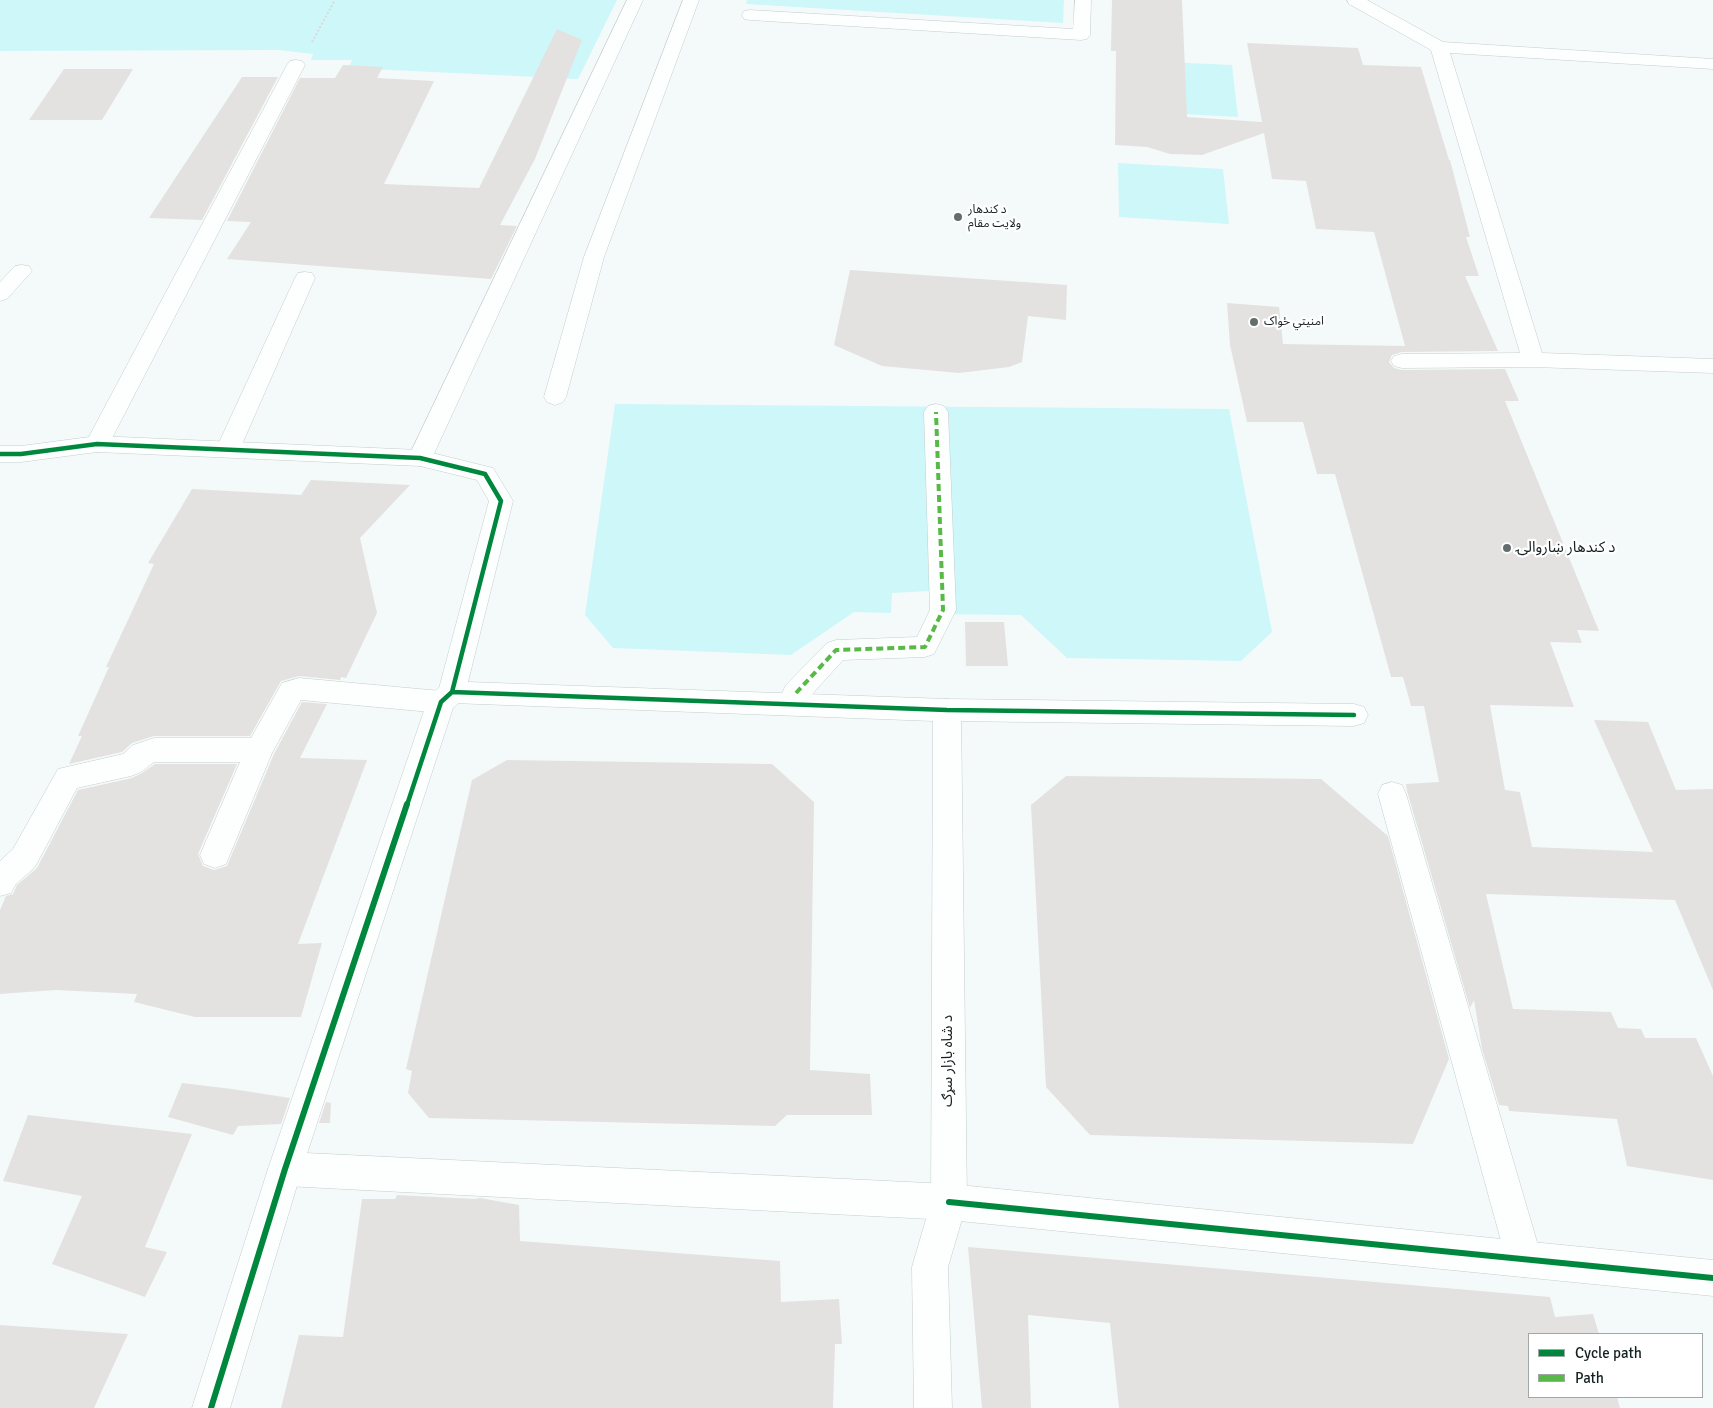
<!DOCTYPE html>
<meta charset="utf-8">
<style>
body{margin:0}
#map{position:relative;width:1713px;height:1408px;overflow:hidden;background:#f4fafa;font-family:Signika,sans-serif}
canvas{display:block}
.legend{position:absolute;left:1528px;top:1333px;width:175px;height:65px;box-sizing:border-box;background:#fff;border:1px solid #a1a6a6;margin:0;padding:6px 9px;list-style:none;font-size:15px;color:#152121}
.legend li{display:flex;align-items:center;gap:10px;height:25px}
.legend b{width:25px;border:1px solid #a1a6a6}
</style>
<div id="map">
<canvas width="1713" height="1408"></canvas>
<ul class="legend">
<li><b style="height:6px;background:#00873e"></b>Cycle path</li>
<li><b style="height:6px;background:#58b947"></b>Path</li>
</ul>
</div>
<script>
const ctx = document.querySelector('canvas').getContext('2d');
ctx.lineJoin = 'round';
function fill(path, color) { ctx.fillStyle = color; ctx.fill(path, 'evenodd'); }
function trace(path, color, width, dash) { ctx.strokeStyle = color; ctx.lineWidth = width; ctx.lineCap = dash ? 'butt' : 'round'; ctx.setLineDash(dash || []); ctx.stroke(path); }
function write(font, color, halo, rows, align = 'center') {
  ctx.font = font + ' Signika,"Noto Sans Arabic",sans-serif'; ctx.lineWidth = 4.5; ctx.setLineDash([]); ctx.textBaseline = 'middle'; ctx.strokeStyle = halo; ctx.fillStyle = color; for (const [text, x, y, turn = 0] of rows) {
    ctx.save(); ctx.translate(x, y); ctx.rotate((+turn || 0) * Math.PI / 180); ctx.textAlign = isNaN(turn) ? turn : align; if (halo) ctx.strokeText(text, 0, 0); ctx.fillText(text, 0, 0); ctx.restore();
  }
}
const green = new Path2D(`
 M0 0H617L578 79 349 68 352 60H311L313 54 278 50 0 51Z
 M747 0H1064L1063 23 746 4Z
 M1123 60 1232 65 1238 117 1125 111Z
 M1118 163 1223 169 1229 224 1119 217Z
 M615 404 1229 409 1272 632 1241 661 1067 658 1021 615 933 614 930 591 892 593 891 613 854 612 791 655 613 648 585 615Z`);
const building = new Path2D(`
 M1112 0H1182L1187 117 1262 122 1247 43 1358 48 1363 65 1421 67 1449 160H1450L1470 237H1466L1479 276H1465L1498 351 1402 352 1392 355 1389 362 1394 368 1402 370 1505 369 1519 401H1505L1599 631 1577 630 1582 643 1550 642 1574 707 1490 705 1505 790 1520 792 1532 847 1653 852 1594 720 1648 722 1676 790 1713 789V990L1675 900 1486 894 1513 1009 1611 1012 1618 1028 1641 1029 1645 1038H1696L1713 1076V1180L1627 1166 1617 1119 1509 1111 1508 1106 1499 1105 1482 1049 1474 1000 1470 1008 1407 791 1406 784 1439 782 1424 706H1411L1403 677H1391L1335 474H1317L1303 422H1247L1230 345 1227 303 1279 307 1283 344 1405 346 1374 232 1316 229 1306 181 1272 179 1264 133 1202 155 1170 154 1147 147 1115 145 1116 51H1111Z
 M557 29 582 40 535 159 500 225 517 226 491 279 227 259 251 222 227 221 300 78H335L343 65 383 67 377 78 434 81 384 184 479 188Z
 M64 69H133L102 120H29Z
 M242 77H278L202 220 149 218Z
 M850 270 1067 285 1066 320 1028 316 1022 362 1009 367 959 373 882 366 834 345Z
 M311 480 410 485 360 538 377 613 346 678 341 677 340 680 299 676 281 681 250 736H154L132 743 122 752 69 764 82 736H78L109 667H106L154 564 148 563 192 489 301 495Z
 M965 622H1004L1008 666H966Z
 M302 702 327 704 300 758 367 760 298 944 322 943 301 1017H195L134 1002 137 994 56 990 0 994V910L6 896 13 894 17 885 37 868 78 790 132 778 142 773 155 764H237L198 854 203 866 214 870 227 866 274 754Z
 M507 760 772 764 814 802 810 1070 870 1074 872 1115H787L775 1126 429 1118 408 1093 412 1071 406 1069 472 780Z
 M1066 776 1321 779 1388 836 1449 1059 1413 1144 1090 1135 1046 1087 1031 805Z
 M182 1083 232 1089 290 1098 281 1124 238 1126 233 1135 168 1117Z
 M326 1102 331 1103 330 1123H319Z
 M28 1115 192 1134 145 1247 167 1252 145 1297 52 1264 82 1196 3 1181Z
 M397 1195 475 1199 480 1198 519 1205 520 1241 780 1261 781 1302 839 1299 842 1344H835L833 1408H281L299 1335 343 1337 362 1199H395Z
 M968 1247 1550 1297 1555 1317 1593 1314 1599 1334H1529V1397H1617L1620 1408H1119L1110 1323 1028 1315 1031 1408H982Z
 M0 1325 128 1334 94 1408H0Z`);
const path = new Path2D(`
 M312 42 335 0`);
const service = new Path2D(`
 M1075 0H1091L1090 35 1087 39 1081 40 750 20 744 19 742 15 744 11 750 10 1073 29Z
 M305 272 312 273 315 278 240 449 236 455 228 457 220 455 216 449 295 278 298 273Z
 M299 678 441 691 451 694 455 702 451 710 441 713 301 700 272 753 226 864 215 868 204 864 200 855 240 762H154L141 772 131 776 77 788 35 867 16 884 11 893 0 896V861L13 849 58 769 123 754 133 745 154 738H251L282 683Z
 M1392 782 1402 785 1406 794 1542 1259 1537 1272 1524 1277 1511 1272 1506 1259 1378 794 1382 785Z
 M285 1152 949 1184 961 1190 967 1202 961 1214 949 1220 285 1186 273 1181 268 1169 273 1157Z`);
const minor = new Path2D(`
 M627 0H643L432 458 428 464 420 466 412 464 408 458Z
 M683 0H699L604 257 566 397 563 402 555 405 547 402 544 397 584 257Z
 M1347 0H1367L1443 42 1713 59V69L1450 53 1542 353 1713 359V373L1533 367 1402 368 1394 366 1391 361 1394 356 1402 354 1520 353 1431 50 1349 4Z
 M296 60 302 61 305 65 109 444 105 450 97 452 89 450 85 444 287 65 290 61Z
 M22 265 29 266 32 271 7 299 0 301V282L15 266Z
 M936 404 944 406 948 412 956 610 934 654 925 657 843 660 806 701 796 704 786 701 782 693 786 685 827 643 836 640 917 637 930 610 924 412 928 406Z
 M452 681 462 684 466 692 462 700 453 708 302 1169 230 1408H192L268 1169 427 702C433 691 440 685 452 681Z
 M947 699 1354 704 1364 707 1368 715 1364 723 1354 726 947 721 937 718 933 710 937 702Z
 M949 1184 1713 1260V1296L949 1220 937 1214 931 1202 937 1190Z`);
const tertiary = new Path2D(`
 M97 436 420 450 493 468 513 501 468 682 947 699 957 702 961 710 967 1202 948 1267 952 1408H914L912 1267 931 1202 933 721 452 703 442 700 438 692 489 501 477 480 420 466 97 452 21 462H0V446H21Z`);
const quiet = new Path2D(`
 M796 693 836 650 925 647 943 610 936 412`);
const cyclewayFar1 = new Path2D(`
 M0 454H21L97 444 420 458 485 474 501 501 452 692 947 710 1354 715
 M407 805 441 702 452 692`);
const cycleway = new Path2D(`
 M949 1202 1713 1278
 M211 1408 285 1169 407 804`);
const markers = [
 [958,217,5,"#636d6d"],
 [1254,322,5,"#636d6d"],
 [1507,548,5,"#636d6d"]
];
const farPoinames = [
 ["د کندهار",968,210],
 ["ولايت مقام",968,224],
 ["امنيتي ځواک",1264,322]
];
const poiNames = [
 ["د کندهار ښاروالۍ",1517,548]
];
const streetNames = [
 ["د شاه بازار سړګ",948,1061,-90]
];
fill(green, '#cef7f9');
fill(building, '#e3e2e0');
trace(service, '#c4cdcd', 1);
trace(minor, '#c4cdcd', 1);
trace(tertiary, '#c4cdcd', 1);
trace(path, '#d9dbdb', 2, [2, 2]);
fill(service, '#fdfefe');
fill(minor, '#fdfefe');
fill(tertiary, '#fdfefe');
trace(quiet, '#58b947', 4, [7, 4]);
trace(cyclewayFar1, '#00873e', 4.5);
trace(cycleway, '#00873e', 6);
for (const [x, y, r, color] of markers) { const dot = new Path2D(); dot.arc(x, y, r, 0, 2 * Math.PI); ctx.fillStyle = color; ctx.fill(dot); trace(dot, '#fff', 2); }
write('12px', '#152121', '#fff', farPoinames, 'left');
write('15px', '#152121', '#fff', poiNames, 'left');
write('15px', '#152121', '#fff', streetNames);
</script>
